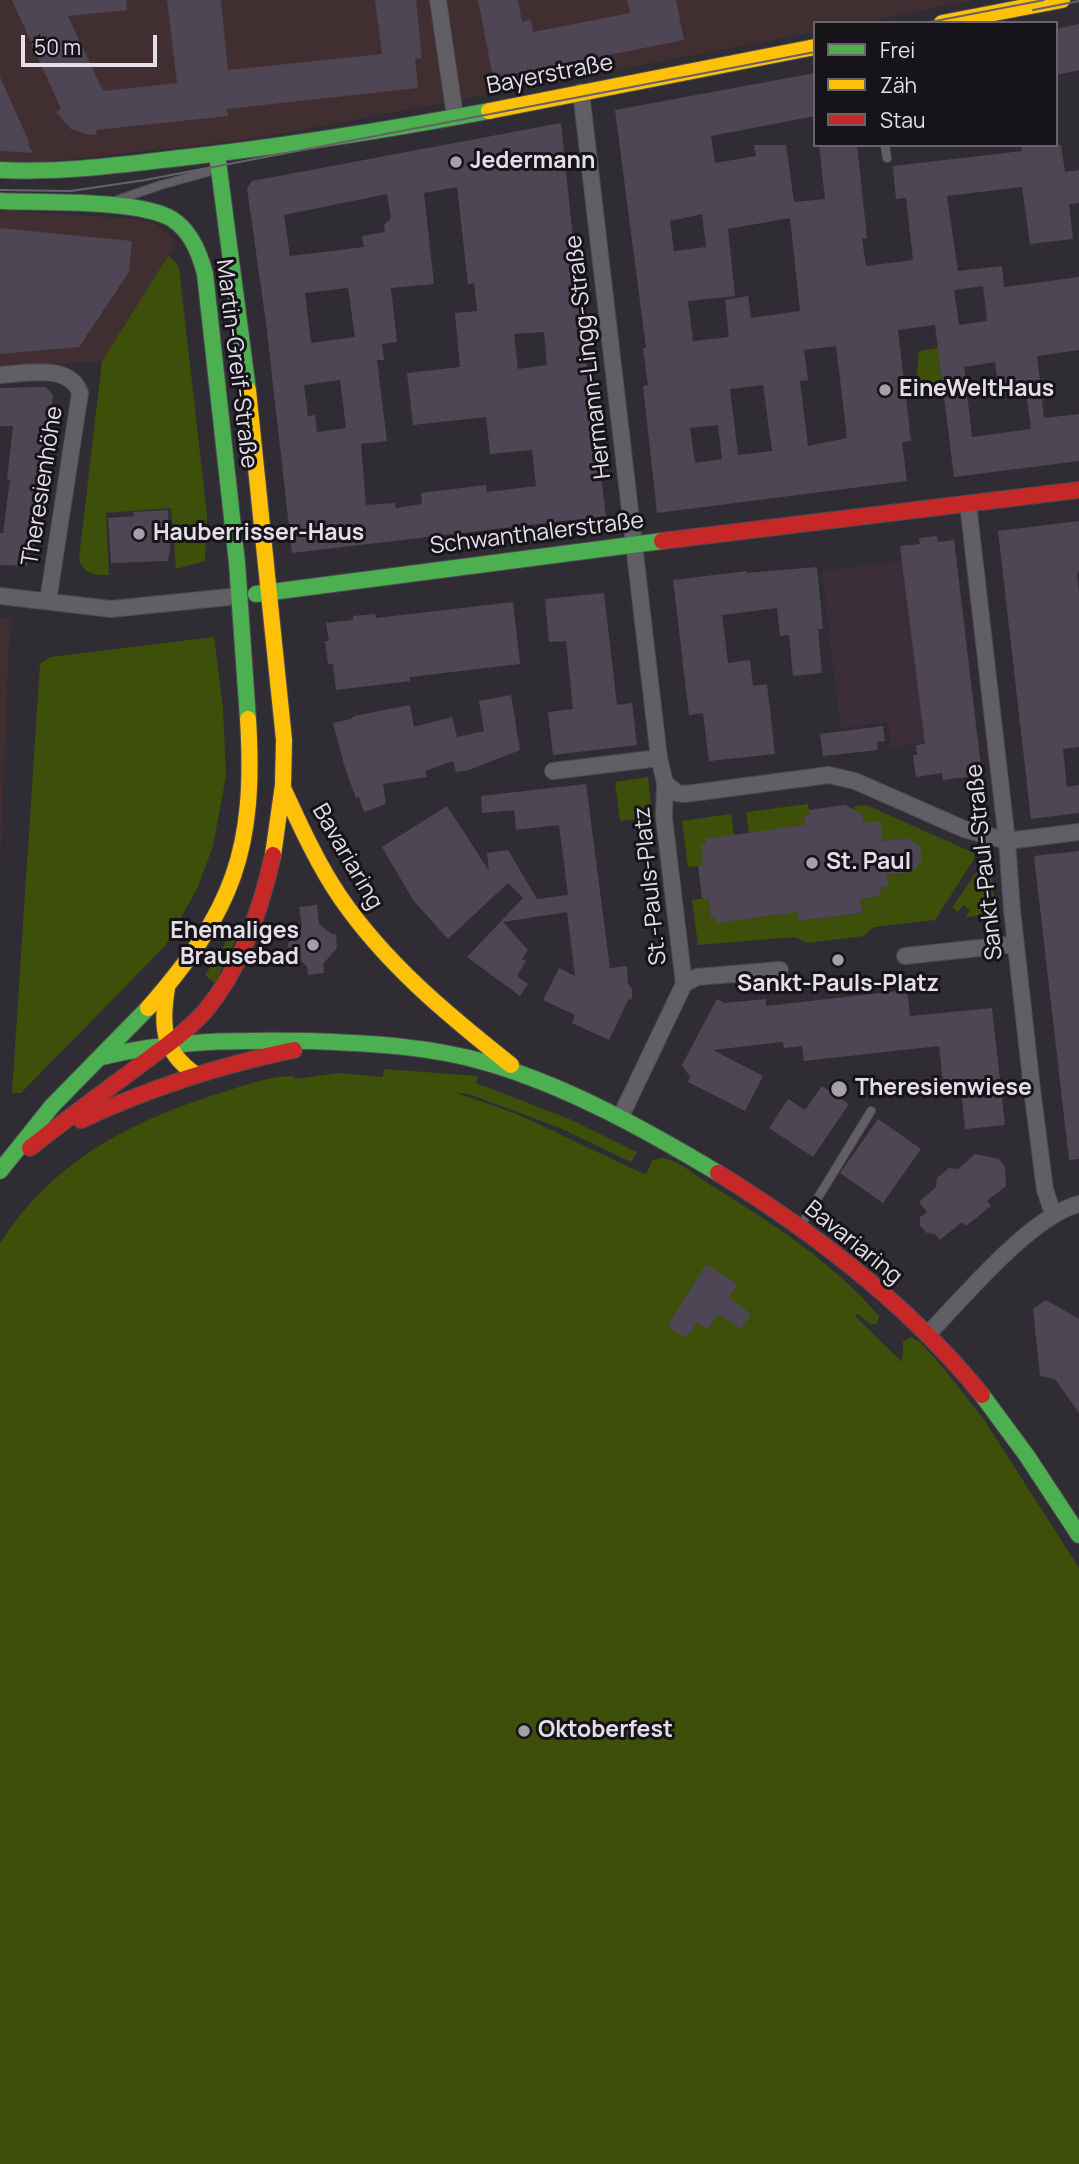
<!DOCTYPE html>
<meta charset="utf-8">
<style>
body{margin:0}
#map{position:relative;width:1079px;height:2164px;overflow:hidden;background:#302c34;font-family:Manrope,sans-serif}
canvas{display:block}
.legend{position:absolute;left:813px;top:21px;width:245px;height:126px;box-sizing:border-box;background:#161319;border:2px solid #68646b;margin:0;padding:9px 12px;list-style:none;font-size:21px;color:#e3dee7}
.legend li{display:flex;align-items:center;gap:14px;height:35px}
.legend b{width:35px;border:2px solid #68646b}
.scale{position:absolute;left:21px;top:35px;width:136px;height:32px;box-sizing:border-box;border:4px solid #e3dee7;border-top:0;padding-left:9px;font-size:21px;line-height:24px;white-space:nowrap;color:#e3dee7;-webkit-text-stroke:5px #161319;paint-order:stroke}
</style>
<div id="map">
<canvas width="1079" height="2164"></canvas>
<ul class="legend">
<li><b style="height:9px;background:#4caf50"></b>Frei</li>
<li><b style="height:9px;background:#ffc107"></b>Zäh</li>
<li><b style="height:9px;background:#c62828"></b>Stau</li>
</ul>
<div class="scale">50 m</div>
</div>
<script>
const ctx = document.querySelector('canvas').getContext('2d');
ctx.lineJoin = 'round';
function fill(path, color) { ctx.fillStyle = color; ctx.fill(path, 'evenodd'); }
function trace(path, color, width, dash) { ctx.strokeStyle = color; ctx.lineWidth = width; ctx.lineCap = dash ? 'butt' : 'round'; ctx.setLineDash(dash || []); ctx.stroke(path); }
function write(font, color, halo, rows, align = 'center') {
  ctx.font = font + ' Manrope,sans-serif'; ctx.lineWidth = 6; ctx.setLineDash([]); ctx.textBaseline = 'middle'; ctx.strokeStyle = halo; ctx.fillStyle = color; for (const [text, x, y, turn = 0] of rows) {
    ctx.save(); ctx.translate(x, y); ctx.rotate((+turn || 0) * Math.PI / 180); ctx.textAlign = isNaN(turn) ? turn : align; if (halo) ctx.strokeText(text, 0, 0); ctx.fillText(text, 0, 0); ctx.restore();
  }
}
const commercial = new Path2D(`
 M0 0H972L861 23H815V32L286 133 227 142 34 163H0Z
 M0 210 136 219 156 224 177 242 102 361 0 367Z
 M10 617 0 869V618Z`);
const education = new Path2D(`
 M937 536 938 542 954 540 975 712 957 739 891 747 888 722 841 728 822 571 901 561 900 546 920 544 919 538Z`);
const green = new Path2D(`
 M168 256 175 261 179 268 207 515 205 561 176 569 171 508 106 513 109 575C94 575 84 574 79 559L102 361Z
 M938 348 942 383 916 386 919 351Z
 M214 637 223 708 226 776 213 846 198 887 165 946 21 1093H12L40 664 50 657Z
 M648 777 652 817 620 821 615 782Z
 M808 804 810 815 806 830 749 833 746 812Z
 M866 805 974 853V859L935 920 874 927 864 936 807 943 795 937 698 945 692 900 708 898 711 918 716 917V922L782 914 797 907 799 921 862 913 860 899 879 896 882 887 888 886 887 875 912 872 920 846 908 838 883 841 863 823 862 814 854 815 853 810 856 806Z
 M731 814 734 835 706 839 704 865 688 867 682 821Z
 M990 870 996 912 994 914 966 917 970 910 963 905 958 912 952 908 976 872Z
 M231 935 236 939 215 983 205 975Z
 M384 1069 478 1076 476 1083 567 1118 637 1152 631 1162 560 1128 469 1094 454 1092 517 1114 646 1175 652 1161C653 1160 661 1158 662 1158 678 1160 696 1175 709 1184 769 1221 833 1262 879 1316L877 1324H871L857 1314 855 1316 902 1362 903 1342 911 1337 920 1342 940 1364 983 1418 1079 1568V2164H0V1243C51 1164 124 1124 211 1096 238 1088 265 1076 294 1076L295 1079 340 1073 383 1077Z`);
const building = new Path2D(`
 M12 0H126L127 10 68 16 103 91 177 83 167 0H221L228 70 382 54 375 0H416L422 58 415 59 418 88 227 109 228 116 96 130 97 135 86 134 71 129 56 112 61 109Z
 M478 0H518L522 22 531 20 533 32 630 13 627 0H676L684 40 493 78Z
 M1079 24V70L1056 75V29Z
 M815 73V116L711 136 715 163 756 156 754 145H786L794 202 825 199 819 145H857L867 238 862 239 866 266 913 260 906 198 896 199 893 166 1022 151 1021 145H1061L1065 172 1079 170V203L1069 204 1073 239 1030 244 1022 187 947 196 958 271 1002 266 1004 287 1079 277V350L1037 356 1044 418 1079 414V461L954 477 935 325 920 327 898 330 911 441 902 442 907 481 657 513 643 386 648 385 643 348H646L615 110ZM702 214 706 247 674 251 670 221ZM790 218 800 311 751 318 748 296 725 300 729 337 693 341 688 301 735 296 728 229ZM983 286 987 321 959 325 954 290ZM836 346 847 438 808 446 800 381 808 380 804 350ZM995 362 998 387 1025 384 1031 429 972 437 964 367ZM763 385 772 451 738 455 730 389ZM718 425 722 459 695 463 690 428Z
 M0 77 30 144 28 145 33 153 0 151Z
 M561 123 583 335 606 516 292 553 266 323 247 188 252 181ZM457 187 468 284 474 283 477 311 455 313 460 367 407 373 413 425 486 417 490 454 532 450 536 486 487 492 486 485 421 493 422 504 396 508 395 503 366 505 361 444 387 441 377 360H384L382 344 397 342 391 288 434 284 424 193ZM387 194 391 218 384 225 385 232 362 236 364 247 290 256 284 215ZM348 288 355 337 311 343 305 293ZM544 332 547 365 518 369 514 334ZM340 380 346 428 317 432 315 415 308 416 304 385Z
 M0 228 132 241 129 272 79 347 0 354Z
 M46 387 53 395 34 554 28 553 27 566 0 565V533H3L10 480 7 479 13 426H0V388Z
 M168 510 170 550 168 561 111 563 108 518 134 516 133 512Z
 M1079 521V571L1077 574 1079 593V747L1063 749 1067 787 1079 785V813L1031 819 998 531Z
 M937 536 938 542 954 540 982 775 943 780 942 773 916 777 913 755H917L916 745 925 744 900 546 920 544 919 538Z
 M817 567 823 629H818L822 673 793 676 789 635 780 636 777 608 722 615 728 663 750 660 753 686 767 684 775 754 709 761 703 713 689 715 673 580 747 571V573Z
 M604 593 617 705 632 703 637 745 553 755 548 712 573 709 566 641 549 642 545 599Z
 M513 602 520 664 410 677V681L336 690 333 664H328L325 641H329L326 623 353 620V616L375 614 376 618Z
 M511 695 520 750 469 770 456 772 453 761 425 771 427 777 383 784 386 804 364 812 359 797 356 798 345 768 333 723 351 719 354 716 410 705 414 727 452 717 457 737 484 731 479 701Z
 M883 726 885 741 877 742 878 750 823 756 820 734Z
 M586 784 610 968 627 966 628 984 632 989V999L628 1000 609 1040 572 1023 575 1015 543 1000 559 968 575 976 567 912 503 922 528 950 522 959 526 961 517 976 528 984 520 996 467 957 523 898 508 883 448 939 413 900 382 847 447 806 489 871 487 853 508 850 537 899 568 895 559 825 516 830 514 810 482 813 481 796Z
 M845 805 862 814 863 823 880 821 883 841 908 838 920 846 922 860 912 872 887 875 889 886 882 887 879 896 860 899 862 913 799 921 797 912 716 923V917L711 918 708 898 702 899 698 865H703L701 845 706 844 705 839 805 825 804 816 810 815 809 810Z
 M1079 851V1159L1069 1160 1034 856Z
 M317 905 319 924 332 934H336L337 948 323 964 324 973 308 975 307 966 289 952 288 943 302 927 299 907Z
 M907 990 910 1016 992 1008 1005 1125 965 1129 961 1090 944 1092 939 1046 804 1061 802 1046 784 1048 783 1042 713 1050 763 1076 745 1111 688 1082 690 1077 682 1065 717 999 725 1003 766 999V1006Z
 M822 1086 849 1104 813 1157 769 1128 788 1099 805 1110Z
 M878 1119 921 1149 883 1203 840 1173Z
 M975 1154 999 1159 1005 1166 1006 1186 987 1201 991 1206 966 1226 962 1222 940 1240 935 1234 927 1233 920 1226V1217L927 1212 919 1202 936 1187 937 1178 949 1168 958 1169Z
 M706 1264 738 1284 729 1298 751 1314 741 1329 718 1314 708 1330 697 1323 686 1338 668 1326Z
 M1046 1300 1079 1319V1413L1055 1379 1040 1376 1033 1309Z`);
const lane = new Path2D(`
 M885 145 887 158
 M117 200 161 185 215 170
 M800 1227 871 1111`);
const street = new Path2D(`
 M438 0 455 116
 M581 92 659 758 665 783 664 818 684 984
 M0 375C25 374 70 363 80 393L48 601
 M968 504 1007 841 1012 910 1032 1089 1045 1190 1053 1213
 M0 596 111 609 239 596
 M553 771 659 758
 M665 783 677 793 685 794 829 775 855 781 964 829 1007 841 1079 832
 M905 956 1016 944
 M620 1118 684 984 697 977 780 970
 M928 1334C964 1297 1031 1216 1079 1204`);
const fast = new Path2D(`
 M217 154 248 390
 M0 170C61 173 120 165 180 158 284 146 387 130 489 111
 M0 201C41 203 139 199 172 219 191 231 200 254 205 274L237 563 248 719
 M256 594 662 541
 M102 1057C170 1040 238 1040 308 1041 368 1043 430 1046 488 1063 569 1087 646 1130 718 1173
 M0 1171 52 1106 148 1008
 M982 1395 1027 1456 1079 1535`);
const slow = new Path2D(`
 M942 23 1062 0
 M489 111 815 47
 M248 390 284 740 283 785 273 855
 M283 788C300 825 317 863 340 897 386 964 448 1015 511 1065
 M167 988C161 1025 162 1051 195 1074
 M148 1008C234 910 256 849 248 719`);
const jam = new Path2D(`
 M662 541 1079 490
 M81 1120C150 1088 220 1065 294 1050
 M30 1148C65 1120 101 1094 136 1068 160 1050 186 1033 206 1010 242 967 261 909 273 855
 M718 1173C815 1233 910 1306 982 1395`);
const tram = new Path2D(`
 M1033 10 1079 1
 M925 23 1044 0
 M0 190 71 191 145 180 815 52`);
const markers = [
 [456,162,7,"#a4a0a8"],
 [885,390,7,"#a4a0a8"],
 [139,534,7,"#a4a0a8"],
 [812,863,7,"#a4a0a8"],
 [313,945,7,"#a4a0a8"],
 [838,960,7,"#a4a0a8"],
 [839,1089,9,"#a4a0a8"],
 [524,1731,7,"#a4a0a8"]
];
const streetNames = [
 ["Bayerstraße",550,75,-11],
 ["Hermann-Lingg-Straße",589,357,-97],
 ["Martin-Greif-Straße",236,364,83],
 ["Theresienhöhe",43,486,-81],
 ["Schwanthalerstraße",537,534,-7],
 ["Bavariaring",347,857,60],
 ["Sankt-Paul-Straße",985,862,-96],
 ["St.-Pauls-Platz",651,886,-96],
 ["Bavariaring",853,1243,39]
];
const poiNames = [
 ["Jedermann",470,162],
 ["EineWeltHaus",899,390],
 ["Hauberrisser-Haus",153,534],
 ["St. Paul",826,863],
 ["Ehemaliges",299,932,"right"],
 ["Brausebad",299,958,"right"],
 ["Sankt-Pauls-Platz",838,985,"center"],
 ["Theresienwiese",855,1089],
 ["Oktoberfest",538,1731]
];
fill(commercial, '#402e31');
fill(education, '#3c2e39');
fill(green, '#3d4f09');
fill(building, '#4e4654');
trace(lane, '#4d4950', 10);
trace(street, '#4d4950', 18);
trace(fast, '#4d4950', 18);
trace(slow, '#4d4950', 18);
trace(jam, '#4d4950', 18);
trace(lane, '#615e64', 8);
trace(street, '#615e64', 16);
trace(fast, '#4caf50', 16);
trace(slow, '#ffc107', 16);
trace(jam, '#c62828', 16);
trace(tram, '#666368', 2);
for (const [x, y, r, color] of markers) { const dot = new Path2D(); dot.arc(x, y, r, 0, 2 * Math.PI); ctx.fillStyle = color; ctx.fill(dot); trace(dot, '#161319', 2.5); }
write('23px', '#e3dee7', '#161319', streetNames);
write('bold 23px', '#e3dee7', '#161319', poiNames, 'left');
</script>
